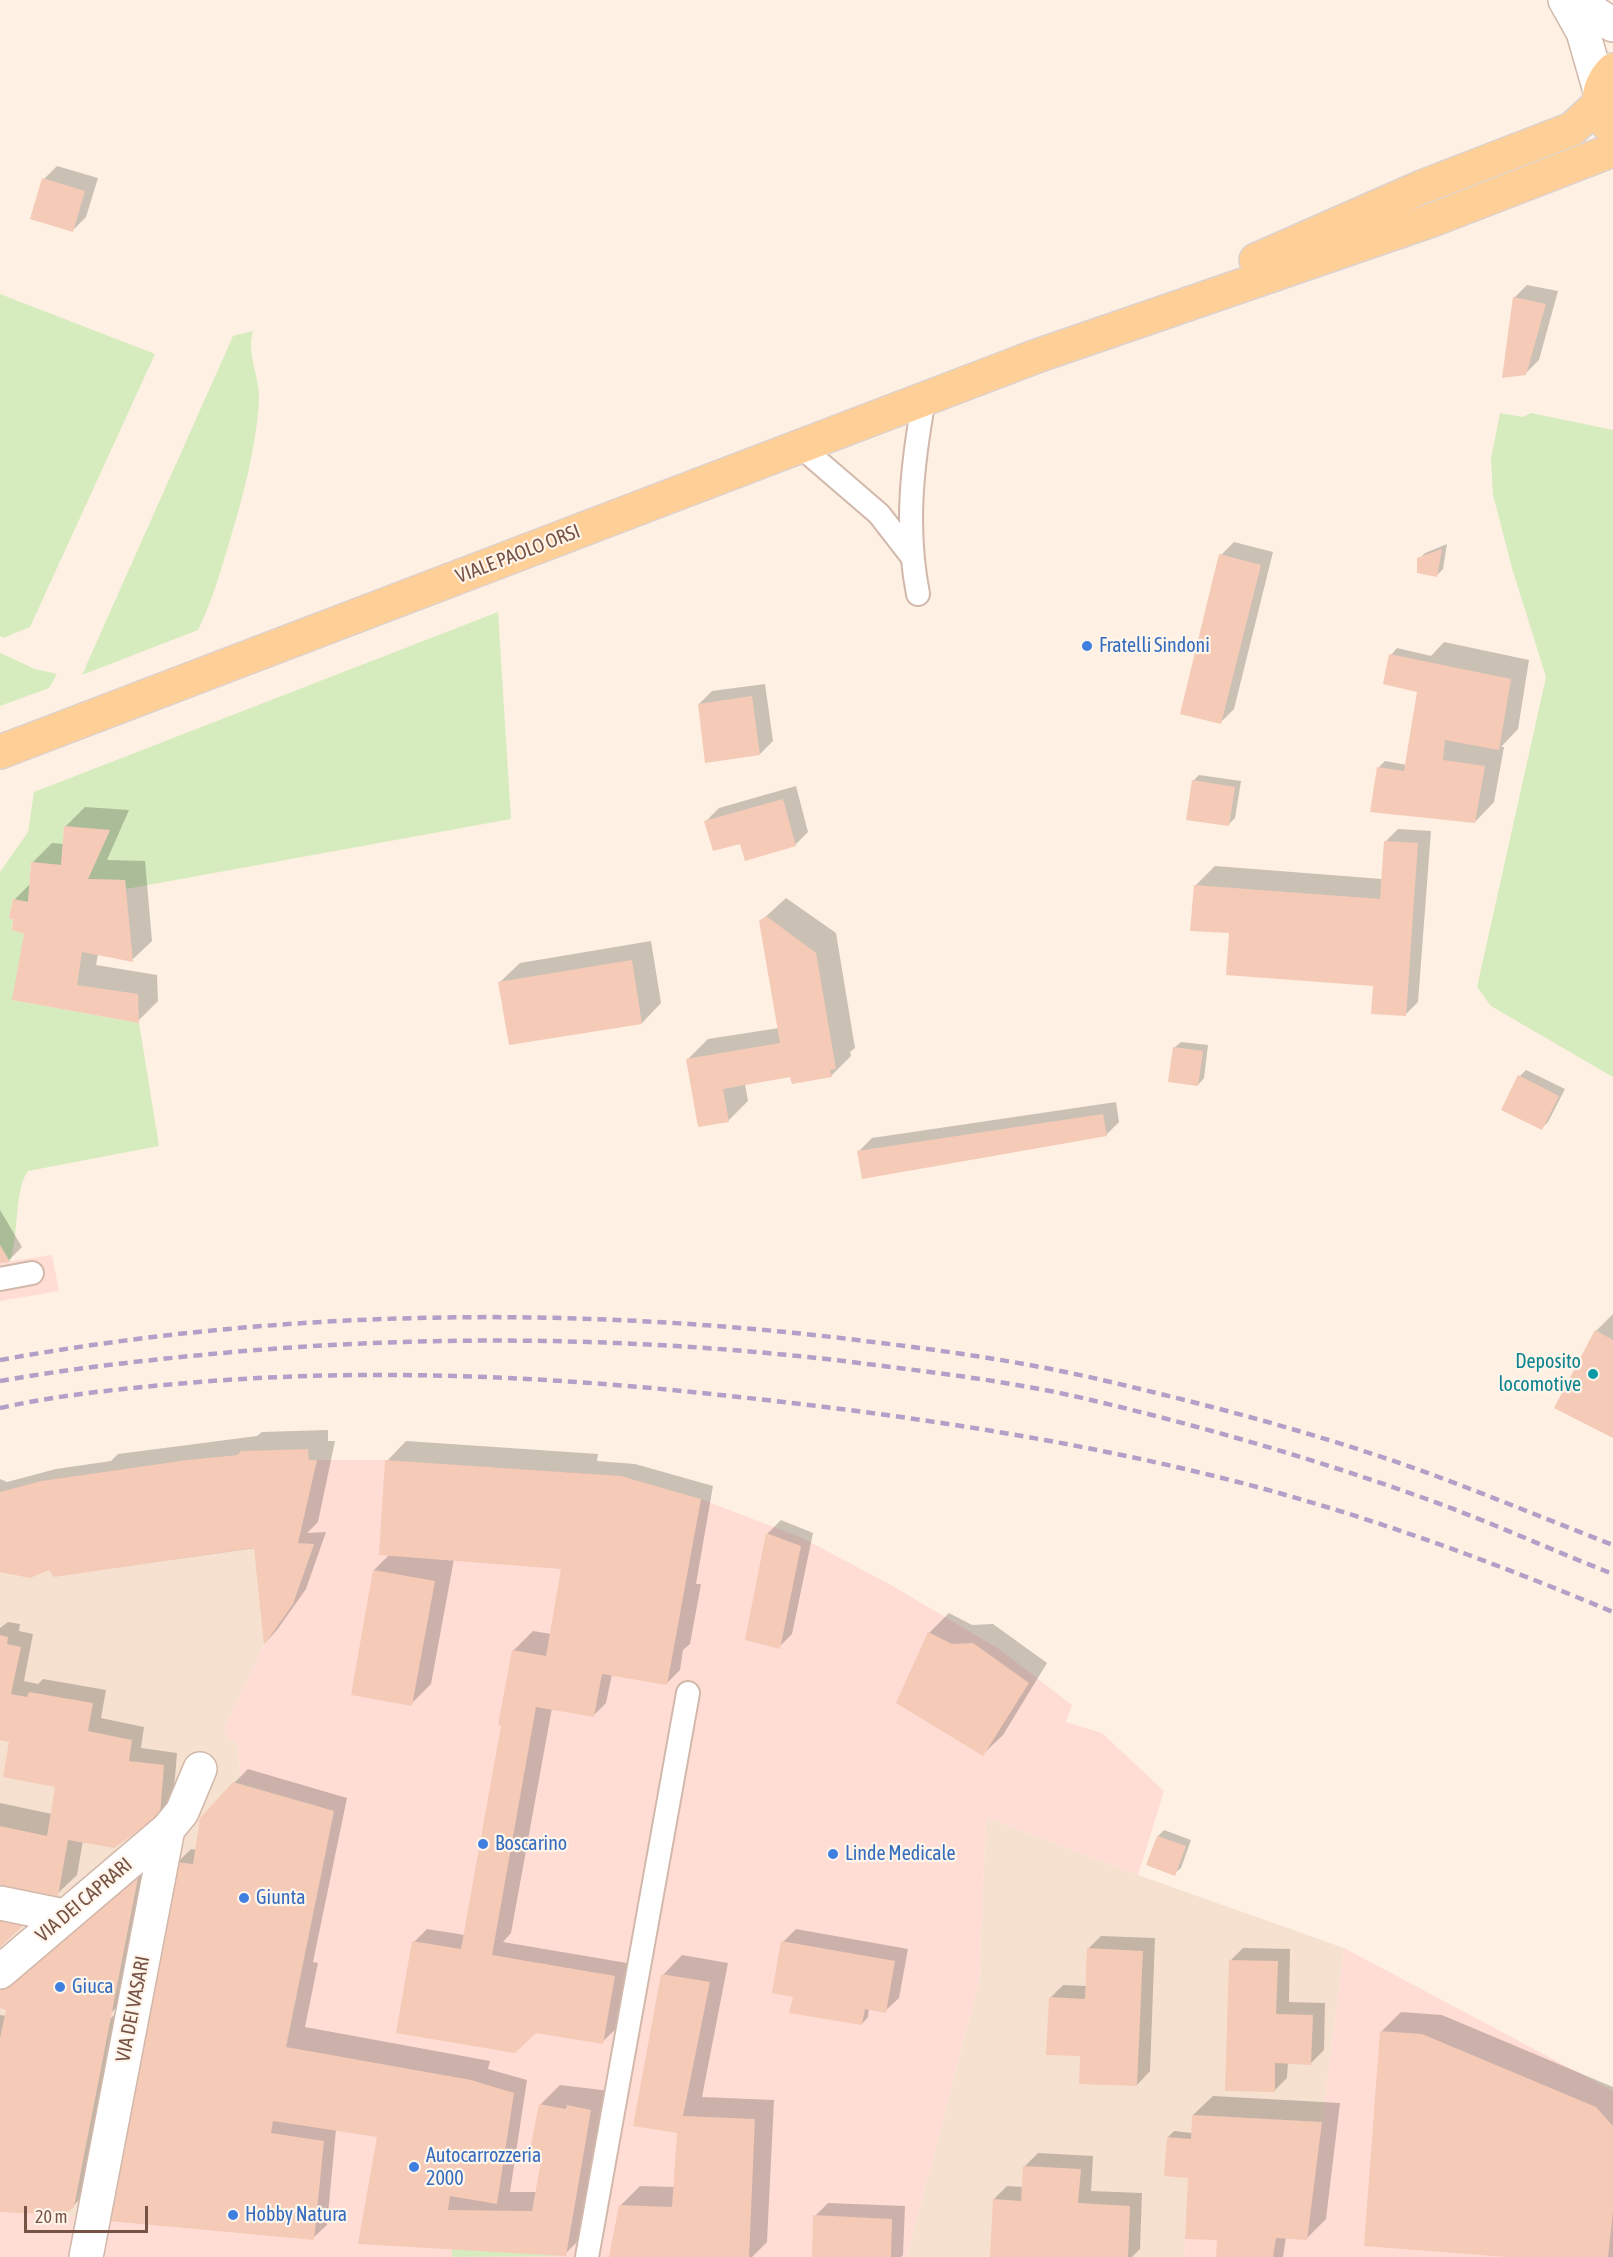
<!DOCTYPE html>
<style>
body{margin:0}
#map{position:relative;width:1613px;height:2257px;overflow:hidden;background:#fef0e2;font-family:"Asap Condensed",sans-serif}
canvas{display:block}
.scale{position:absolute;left:24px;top:2206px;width:124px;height:27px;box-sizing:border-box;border:3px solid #775346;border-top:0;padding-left:8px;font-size:18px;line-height:21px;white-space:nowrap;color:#775346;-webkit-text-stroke:4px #fff5ea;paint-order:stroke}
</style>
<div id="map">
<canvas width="1613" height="2257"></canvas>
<div class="scale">20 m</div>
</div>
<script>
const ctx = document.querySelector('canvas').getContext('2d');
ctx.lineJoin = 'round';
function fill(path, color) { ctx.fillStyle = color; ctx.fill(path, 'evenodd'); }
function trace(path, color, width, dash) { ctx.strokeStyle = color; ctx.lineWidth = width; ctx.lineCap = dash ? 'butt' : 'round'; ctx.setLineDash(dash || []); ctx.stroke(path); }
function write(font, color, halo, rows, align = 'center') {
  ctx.font = font + ' "Asap Condensed",sans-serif'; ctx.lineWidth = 4.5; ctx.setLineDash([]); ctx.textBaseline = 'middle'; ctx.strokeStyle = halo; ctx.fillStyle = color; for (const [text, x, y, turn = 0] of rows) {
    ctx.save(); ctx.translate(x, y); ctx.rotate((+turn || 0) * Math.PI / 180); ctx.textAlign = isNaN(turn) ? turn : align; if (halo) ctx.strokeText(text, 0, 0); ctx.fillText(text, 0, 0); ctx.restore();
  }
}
const residential = new Path2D(`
 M308 1449 309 1460H317L299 1543 314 1544 293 1604 264 1645 224 1730 237 1741 241 1783 334 1811 249 2234 63 2215 0 2212V1492L41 1481 187 1460 237 1455 241 1451Z
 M986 1817 1138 1875 1344 1948 1322 2122 1192 2115 1184 2257H907L979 1982Z`);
const commercial = new Path2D(`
 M52 1255 59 1291 0 1301V1263Z
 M317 1460H385L621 1476 701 1499 802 1538 891 1585 999 1649 1072 1705 1066 1722 1102 1733 1164 1791 1138 1875 986 1817 979 1982 907 2257H0V2212L63 2215 249 2234 334 1811 241 1783 237 1741 226 1737 228 1732 224 1730 264 1645 293 1604 314 1545 298 1543Z
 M1344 1948 1613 2091V2257H1184L1192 2115 1322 2122Z`);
const green = new Path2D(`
 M0 294 155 354 30 627 3 638 0 636Z
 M253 331C246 356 261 378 259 403 255 452 243 497 229 543 220 573 212 602 198 630L82 675 233 336Z
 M1500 413 1523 417 1531 413 1613 430V1077L1491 1006 1477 987 1546 677 1512 568 1493 495 1491 459Z
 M498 612 511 819 126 889 125 880 88 879 110 830 64 827 61 865 31 862 28 902 13 899 9 918 13 920 12 930 24 934 13 1000 139 1023 159 1146 28 1171C14 1190 19 1235 10 1262L0 1245V872L28 832 34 792Z
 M0 653 35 669 57 674 49 688 0 706Z
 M452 2249 566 2256 452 2257Z`);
const shadow = new Path2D(`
 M57 166 98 178 86 217 73 230 44 179Z
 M1527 285 1558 291 1539 360 1526 373 1514 298Z
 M1234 542 1273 552 1234 709 1221 722V555Z
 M1447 544 1443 569 1437 575 1419 559 1425 553Z
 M1444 642 1529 660 1518 729 1501 747H1504L1494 802 1475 822 1378 768 1385 761 1407 765 1420 686 1391 655 1397 648 1431 656Z
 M765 684 773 741 760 754 699 704 712 691Z
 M1199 775 1241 781 1235 818 1229 824 1193 781Z
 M796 786 808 832 795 845 741 842 706 821 719 808Z
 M85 807 129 810 107 860 145 861 152 941 132 960 98 954 96 965 157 975 158 1001 138 1021 14 999 26 933 14 900 31 883 32 863 52 843 64 844 65 827Z
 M1398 829 1431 831 1418 1002 1405 1015 1375 982 1230 932 1195 886 1215 866 1382 879 1385 842Z
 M786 898 836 933 855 1048 850 1052 851 1056 831 1076 791 1075 745 1084 748 1101 728 1121 688 1059 708 1039 779 1028 761 921Z
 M651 941 661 1003 642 1023 500 982 520 963Z
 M1181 1042 1208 1045 1204 1078 1198 1085 1174 1048Z
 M1526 1070 1565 1089 1548 1122 1542 1128 1520 1076Z
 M1116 1102 1119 1122 1106 1135 859 1151 872 1138Z
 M0 1210 22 1247 9 1260 0 1262Z
 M1613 1314V1437L1596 1331Z
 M328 1430V1441H335L318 1522 307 1533 326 1532 306 1589 277 1630 266 1642 256 1548 54 1576 49 1568 0 1571V1479L7 1482 56 1469 111 1461 118 1454 257 1436 262 1432Z
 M406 1441 598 1454 597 1461 635 1464 713 1486 696 1584H701L690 1644 683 1650 680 1670 667 1683 612 1674 606 1703 593 1716 552 1708 511 1933 503 1942 627 1963 616 2029 602 2042 414 1942 427 1929 465 1935 503 1725 513 1651 533 1631 551 1634 564 1564 454 1559 431 1684 411 1704 374 1570 390 1554 387 1461Z
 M781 1520 813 1533 792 1634 779 1647 746 1639 768 1533Z
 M949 1613 972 1625 993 1624 1047 1663 1003 1735 983 1754 929 1633Z
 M8 1622 20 1624 19 1631 33 1634 24 1681 38 1684 43 1679 106 1690 101 1718 144 1727 141 1748 177 1753 173 1801 159 1814 83 1841 77 1875 57 1894 0 1883V1803L52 1814 57 1786 12 1741 0 1738V1628Z
 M248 1769 347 1798 313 1962 318 1963 305 2027 490 2061 488 2069 527 2080 510 2192H537L543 2160 540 2105 560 2085 610 2091 585 2234 565 2254 360 2242 379 2136 336 2129 327 2225 313 2238 111 2220 178 1862 191 1849 197 1850 234 1783Z
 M1164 1830 1191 1840 1181 1868 1174 1874 1158 1836Z
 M139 1871 144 1872 129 1995 110 2014V2019L130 1999 93 2186 73 2206 0 2211V2015L7 2016 8 2009 0 2006V1990Z
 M796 1929 908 1949 899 1998 885 2011 869 2008 868 2017 862 2024 794 1996 783 1942Z
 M1101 1936 1155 1938 1150 2071 1137 2085 1082 2054 1050 1998 1063 1985 1087 1986 1088 1949Z
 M1243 1948 1290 1949 1289 2002 1325 2003 1324 2050 1311 2063 1288 2062 1287 2078 1274 2091 1230 1961Z
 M682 1955 728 1963 702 2097 774 2100 767 2242 752 2257H629L620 2206 640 2186 674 2187 678 2131 663 1975Z
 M1401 2012 1442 2015 1613 2087V2257H1525L1382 2031Z
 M1213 2096 1340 2103 1326 2219 1306 2239 1286 2237 1283 2257H1218V2238L1190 2174 1168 2137 1174 2131 1192 2133 1193 2115Z
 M1038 2153 1093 2156 1091 2191 1142 2193 1140 2249 1132 2257H1011L994 2199 1007 2186 1023 2187 1024 2167Z
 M828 2203 905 2206 903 2255 901 2257H813L815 2216Z`);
const building = new Path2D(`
 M42 178 85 191 73 232 30 219Z
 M1513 297 1546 304 1526 375 1502 378Z
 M1442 549 1437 577 1417 573V558Z
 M1219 554 1261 565 1221 724 1180 714Z
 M1389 654 1511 679 1499 750 1445 740 1443 760 1485 766 1475 823 1370 812 1377 767 1404 771 1417 692 1383 684Z
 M752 696 760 755 705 763 698 704Z
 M1192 780 1235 787 1229 826 1186 820Z
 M783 799 796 846 745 861 740 844 713 851 704 821Z
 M64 826 110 830 88 879 125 880 133 962 82 952 77 985 138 994 139 1023 12 1000 24 934 12 930 13 920 9 918 13 899 28 902 31 862 61 865Z
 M1384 841 1418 843 1406 1016 1371 1014 1373 986 1226 975 1229 933 1190 931 1194 885 1380 899Z
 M766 916 816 953 836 1069 830 1070 832 1077 792 1084 790 1077 723 1089 729 1122 698 1127 686 1059 780 1043 759 921Z
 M632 960 642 1024 509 1045 498 982Z
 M1173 1047 1203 1051 1198 1086 1168 1082Z
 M1518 1075 1559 1096 1542 1130 1501 1110Z
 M1103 1114 1107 1136 862 1179 857 1151Z
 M0 1245 10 1262 0 1263Z
 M1595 1330 1613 1340V1438L1554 1408Z
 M308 1449 309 1460H317L298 1543 314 1544 293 1604 264 1645 254 1548 54 1577 49 1570 30 1578 0 1572V1492L41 1481 187 1460 237 1455 241 1451Z
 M385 1460 621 1476 701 1499 667 1685 602 1674 594 1717 536 1707 492 1955 615 1976 603 2044 536 2033 515 2053 396 2033 412 1941 461 1949 501 1726 498 1725 512 1650 546 1656 561 1569 379 1555Z
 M766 1533 801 1546 780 1649 745 1640Z
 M373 1570 435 1581 412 1706 351 1695Z
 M928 1632 952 1644 973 1643 1029 1683 983 1756 896 1703Z
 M0 1635 8 1637 7 1644 21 1647 11 1694 27 1697 29 1692 93 1703 88 1731 132 1740 129 1761 164 1765 160 1815 114 1848 68 1840 58 1896 0 1885V1826L47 1836 55 1787 3 1777 9 1742 0 1740Z
 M233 1782 334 1811 286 2047 471 2080 514 2093 497 2204 450 2196 448 2210 532 2211 541 2161 528 2160 539 2104 566 2109 567 2105 591 2110 566 2256 358 2244 377 2137 273 2121 271 2133 324 2141 314 2240 109 2221 177 1862 193 1864 200 1818Z
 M1157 1836 1186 1846 1175 1876 1146 1865Z
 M131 1877 138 1878 74 2207 63 2215 0 2212V2038L6 2010 0 2008V1990Z
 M0 1917 27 1922 0 1947Z
 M781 1941 895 1961 886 2013 865 2009 862 2025 789 2013 793 1997 772 1993Z
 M1087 1948 1143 1951 1137 2086 1079 2084 1080 2056 1046 2055 1049 1997 1085 1999Z
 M1229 1960 1278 1961 1276 2014 1313 2015 1311 2065 1275 2063V2092L1225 2091Z
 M661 1974 710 1982 683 2116 755 2119 749 2257H609L619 2205 672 2207 677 2133 633 2126Z
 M1380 2031 1422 2034 1596 2107 1613 2126V2212L1608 2257H1506L1364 2246Z
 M1192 2115 1322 2122 1307 2240 1276 2238 1273 2257H1216L1217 2240 1185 2239 1188 2178 1164 2176 1167 2137 1191 2139Z
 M1023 2166 1081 2169 1078 2203 1130 2206 1128 2257H990L993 2199 1021 2201Z
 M813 2215 892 2219 891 2257H812Z`);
const service = new Path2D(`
 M800 446 879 514 910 554
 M918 594C905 528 912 465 924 399
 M0 1279 32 1273
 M587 2257 688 1693`);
const minor = new Path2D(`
 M1565 0 1583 32 1600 91
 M1575 0 1613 25
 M0 1903 64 1916
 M0 1972 168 1829
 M86 2257 168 1829 182 1812 200 1769`);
const primary = new Path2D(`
 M1613 70C1596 87 1593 113 1613 129
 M1256 260 1422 187 1572 129 1599 104
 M0 752 1037 356 1432 220 1613 150`);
const rail = new Path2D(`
 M0 1360C282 1309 573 1305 857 1340 939 1350 1021 1361 1102 1380 1214 1406 1327 1436 1436 1476 1495 1498 1554 1522 1613 1545
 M0 1381C73 1368 148 1360 222 1353 442 1333 664 1337 883 1366 954 1375 1026 1384 1095 1401 1205 1427 1314 1459 1421 1497 1486 1520 1549 1549 1613 1574
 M0 1408C54 1396 109 1390 164 1385 340 1368 516 1374 692 1392 876 1411 1059 1436 1238 1482 1366 1515 1491 1561 1613 1612`);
const markers = [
 [1087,646,6,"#3f7fe0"],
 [1593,1374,6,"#0f9aa8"],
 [483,1844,6,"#3f7fe0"],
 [833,1854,6,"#3f7fe0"],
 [244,1898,6,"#3f7fe0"],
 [60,1987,6,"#3f7fe0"],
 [414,2167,6,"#3f7fe0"],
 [233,2215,6,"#3f7fe0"]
];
const streetNames = [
 ["VIALE PAOLO ORSI",518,554,-21],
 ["VIA DEI CAPRARI",84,1900,-40],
 ["VIA DEI VASARI",133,2009,-79]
];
const shopNames = [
 ["Fratelli Sindoni",1099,646],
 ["Boscarino",495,1844],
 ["Linde Medicale",845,1854],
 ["Giunta",256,1898],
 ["Giuca",72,1987],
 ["Autocarrozzeria",426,2156],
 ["2000",426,2179],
 ["Hobby Natura",245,2215]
];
const cultureNames = [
 ["Deposito",1581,1362],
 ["locomotive",1581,1385]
];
fill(residential, '#f6e1d0');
fill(commercial, '#ffddd5');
fill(green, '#d6ecbf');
fill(shadow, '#0003');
fill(building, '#f5cab7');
trace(service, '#d2b8aa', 26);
trace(minor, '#d2b8aa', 36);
trace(primary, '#dcd2cf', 36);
trace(service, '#fff', 22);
trace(minor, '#fff', 33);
trace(primary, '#ffcf98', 33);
trace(rail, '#b2a0c8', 4.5, [9, 6]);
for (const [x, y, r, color] of markers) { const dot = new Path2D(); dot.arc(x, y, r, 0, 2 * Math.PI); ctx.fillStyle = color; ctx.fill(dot); trace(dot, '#fff5ea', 2); }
write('20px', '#775346', '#fff5ea', streetNames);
write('20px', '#366cbe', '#fff5ea', shopNames, 'left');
write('20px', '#0d838f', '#fff5ea', cultureNames, 'right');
</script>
